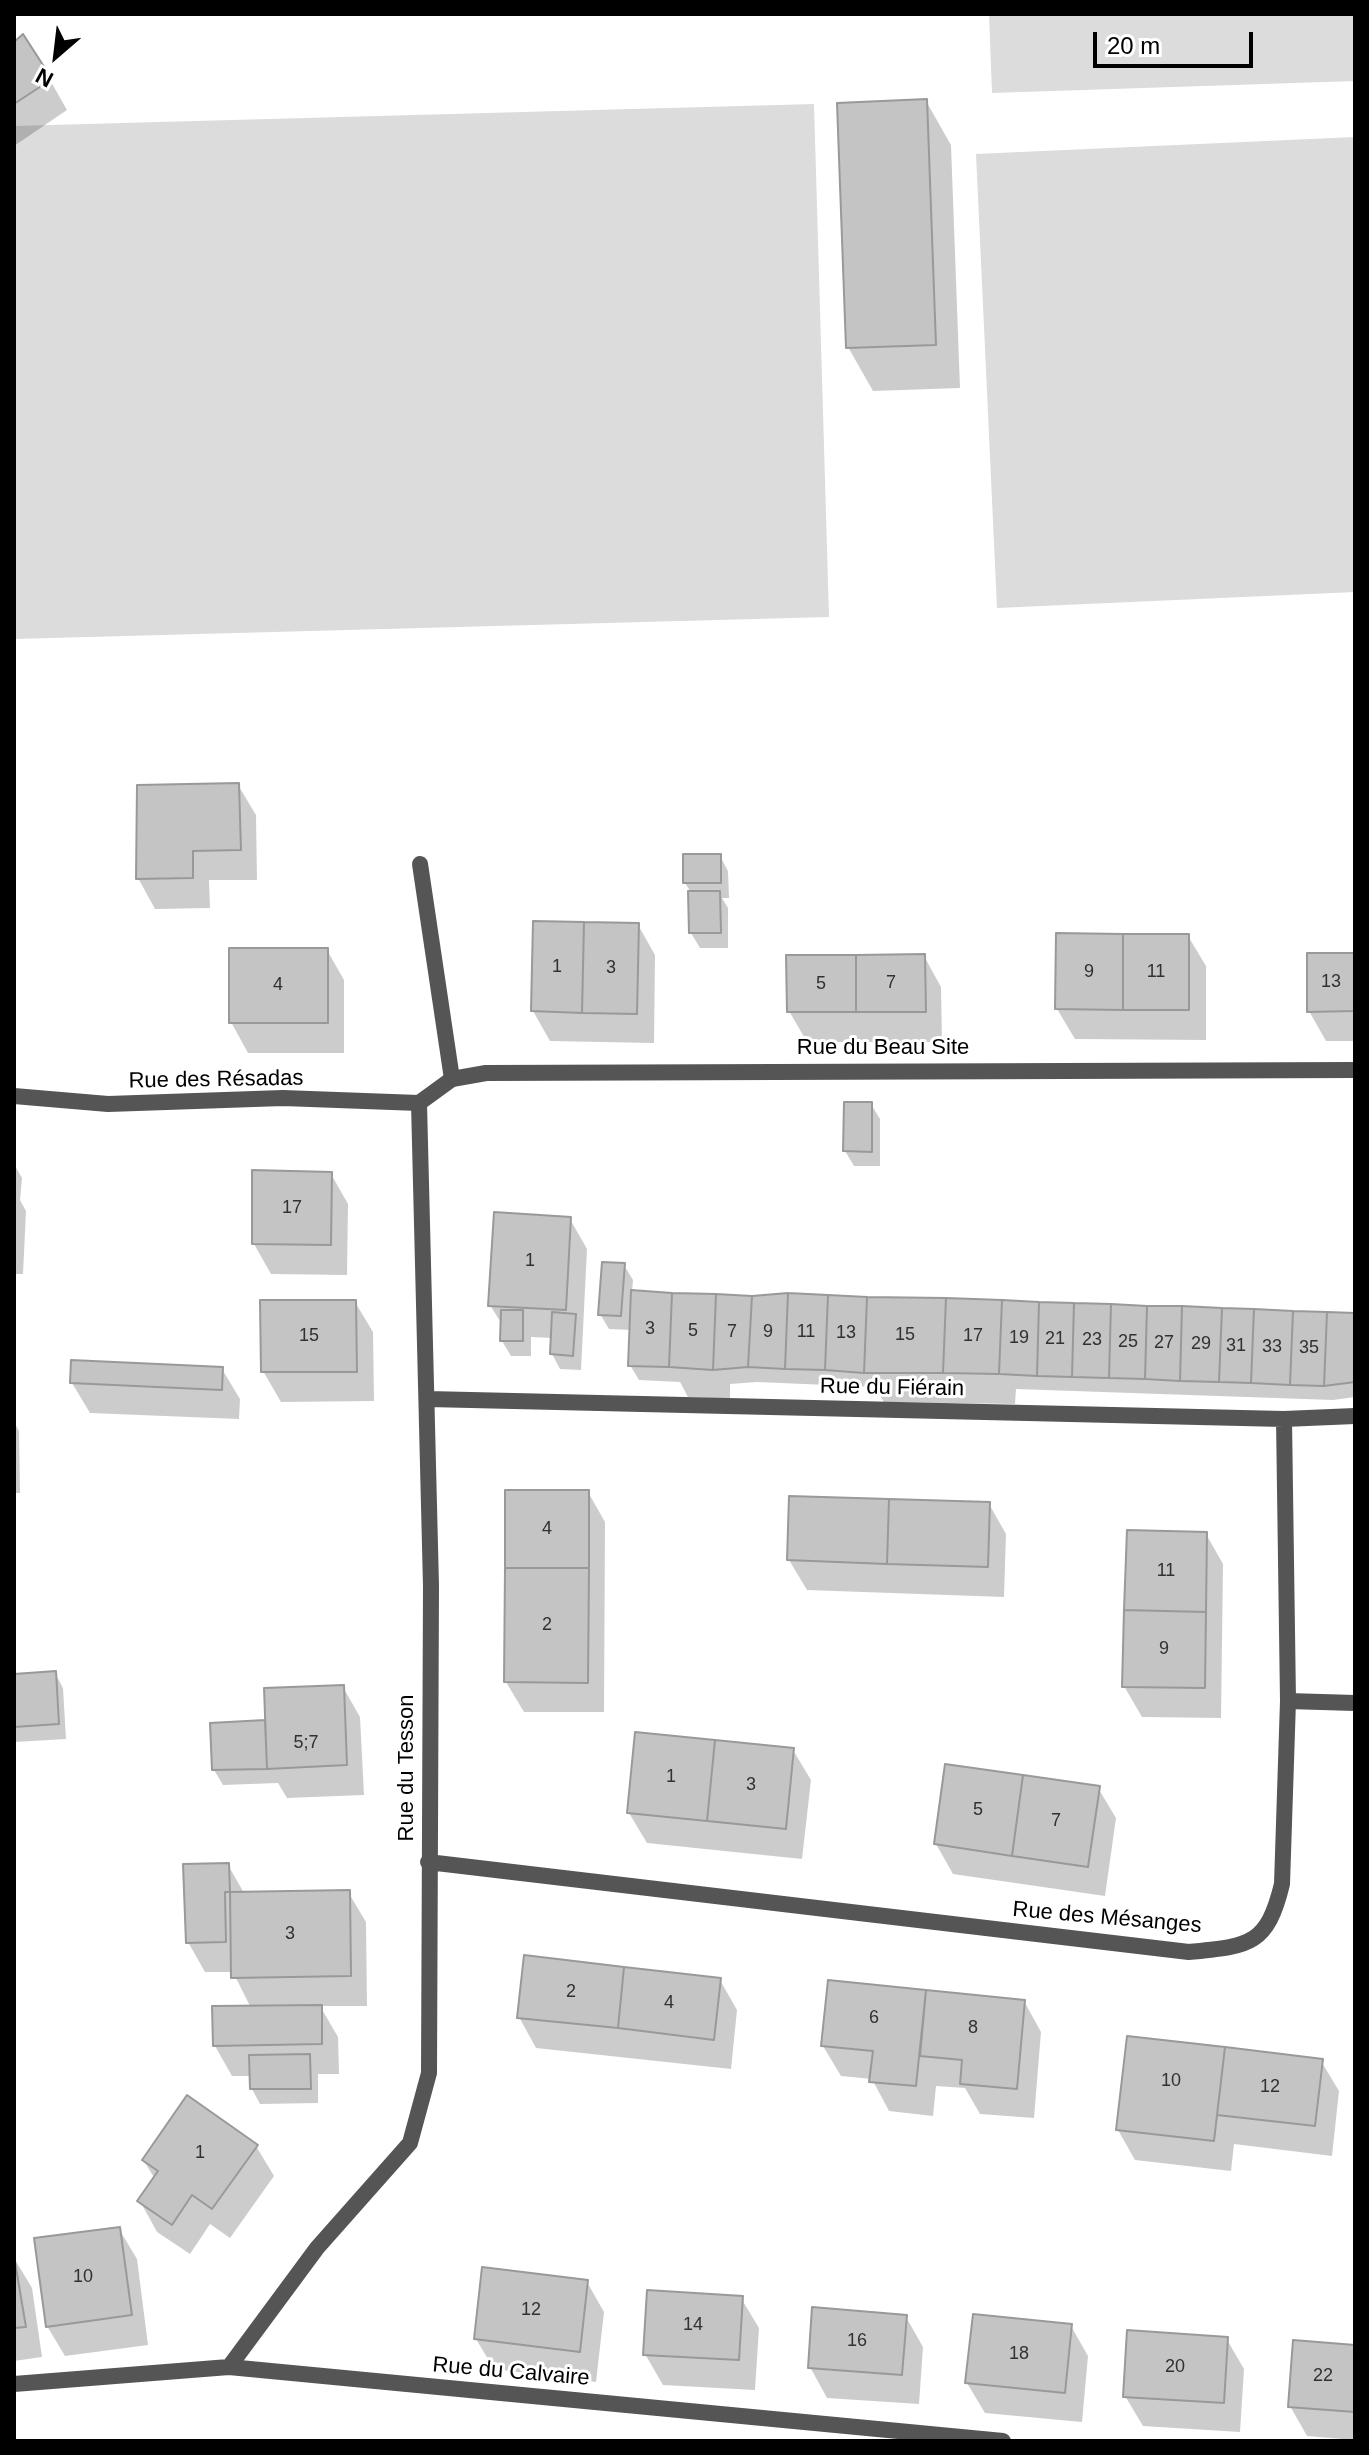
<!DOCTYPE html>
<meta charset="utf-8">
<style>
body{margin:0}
#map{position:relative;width:1369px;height:2455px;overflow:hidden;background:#fff;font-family:Arial,sans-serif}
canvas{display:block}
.frame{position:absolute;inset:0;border:16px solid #000;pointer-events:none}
.north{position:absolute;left:16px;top:16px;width:80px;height:80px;-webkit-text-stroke:6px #fff;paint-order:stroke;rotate:208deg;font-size:22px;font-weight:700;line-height:32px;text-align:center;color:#000}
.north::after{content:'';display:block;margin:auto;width:28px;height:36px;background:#000;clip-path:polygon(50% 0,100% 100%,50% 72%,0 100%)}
.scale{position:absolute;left:1093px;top:32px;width:160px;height:36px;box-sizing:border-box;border:4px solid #000;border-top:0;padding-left:10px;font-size:24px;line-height:28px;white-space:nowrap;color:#000;-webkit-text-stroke:6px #fff;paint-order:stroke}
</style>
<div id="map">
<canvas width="1369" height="2455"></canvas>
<div class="frame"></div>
<div class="north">N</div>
<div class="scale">20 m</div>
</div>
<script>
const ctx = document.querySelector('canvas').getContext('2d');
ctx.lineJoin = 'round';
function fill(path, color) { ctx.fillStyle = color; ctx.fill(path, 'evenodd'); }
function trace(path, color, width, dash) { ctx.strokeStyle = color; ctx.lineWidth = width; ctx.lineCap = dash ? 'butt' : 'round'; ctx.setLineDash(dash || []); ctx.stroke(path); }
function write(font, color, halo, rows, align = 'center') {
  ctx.font = font + ' Arial,sans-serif'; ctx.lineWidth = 6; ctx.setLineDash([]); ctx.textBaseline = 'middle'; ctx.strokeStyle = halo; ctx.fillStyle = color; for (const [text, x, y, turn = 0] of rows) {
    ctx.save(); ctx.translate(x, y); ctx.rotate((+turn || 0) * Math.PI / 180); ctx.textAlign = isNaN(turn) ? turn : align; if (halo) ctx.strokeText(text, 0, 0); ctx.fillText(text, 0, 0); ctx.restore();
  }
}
const green = new Path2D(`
 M989 14H1355V81L992 93Z
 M814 104 829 617 14 639V126Z
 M1355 137V592L997 608 976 154Z`);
const shadow = new Path2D(`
 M14 45 50 80 67 110 14 146Z
 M926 101 951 145 960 388 873 391 848 347Z
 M238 785 256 815 257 880H209L210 908 155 909 138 878Z
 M720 856 728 871 729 898H722L728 908V948H700L691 933 690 891 685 883Z
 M638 925 655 955 654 1043 550 1041 533 1011Z
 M1188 936 1206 966V1040L1075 1039 1057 1009Z
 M327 950 344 980V1053H248L231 1022Z
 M1355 955V1041H1326L1309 1011Z
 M924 956 941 987 942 1042H807L789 1011Z
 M871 1104 880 1119V1166H854L845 1151Z
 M14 1164 22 1178 20 1200 26 1211 23 1274H14Z
 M331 1174 348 1204 347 1275 271 1274 254 1244Z
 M570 1219 587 1249 581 1370 560 1369 552 1354 553 1338 531 1337V1356H511L502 1341 503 1326 490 1305Z
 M624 1265 633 1280 632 1292 1355 1315V1397L1333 1400 1016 1389 1015 1404 884 1402 875 1387 757 1382 730 1384V1399L688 1397 680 1382 639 1380 630 1365 632 1330 609 1329 600 1314Z
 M355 1302 373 1332 374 1401 281 1402 263 1371Z
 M222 1369 240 1399 239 1419 90 1413 72 1383Z
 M14 1422 19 1431 20 1493H14Z
 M588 1492 605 1522 604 1712H524L506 1682Z
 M989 1504 1006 1534 1004 1597 807 1590 789 1560Z
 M1206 1534 1223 1564 1221 1718 1142 1717 1124 1686Z
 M55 1673 63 1688 66 1739 15 1742 14 1676Z
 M343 1687 360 1717 364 1795 287 1798 278 1783 223 1785 214 1770 212 1725 267 1722Z
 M793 1750 811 1780 802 1859 647 1843 629 1813Z
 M1098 1788 1116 1818 1105 1896 953 1874 936 1844Z
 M228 1865 244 1893 348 1892 366 1922 367 2006H320L338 2037 339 2074H318V2103L260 2104 252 2089V2076H232L215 2046 251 2008 233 1972H205L188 1942Z
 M14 1868 16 1872 14 1919Z
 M720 1980 737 2010 731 2069 536 2048 519 2017Z
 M830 1982 1024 2001 1041 2032 1034 2118 980 2114 965 2088 936 2086 933 2116 889 2111 872 2079 841 2076 823 2046Z
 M1321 2061 1339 2091 1332 2156 1234 2144 1231 2171 1135 2160 1118 2130Z
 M256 2146 274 2176 230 2238 210 2224 190 2254 157 2232 140 2201 155 2179 144 2161Z
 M119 2229 137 2259 148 2345 65 2356 47 2326Z
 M14 2258 32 2288 42 2357 14 2361Z
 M587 2282 604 2312 596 2382 494 2369 476 2339Z
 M741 2298 759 2328 755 2390 663 2385 645 2354Z
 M906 2317 923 2347 919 2404 827 2398 810 2367Z
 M1071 2326 1088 2356 1082 2422 985 2413 967 2383Z
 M1226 2338 1244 2369 1240 2432 1143 2426 1125 2396Z
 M1355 2347V2440L1307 2436 1290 2406Z`);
const building = new Path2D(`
 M23 34 52 79 14 104V42Z
 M927 99 936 345 846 348 837 103Z
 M239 783 241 850 193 851V878L136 879 137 785Z
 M683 854H721V883H683Z
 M688 891H720L721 933H689Z
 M533 921 584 922 582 1013 531 1011Z
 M584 922 639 923 637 1014 582 1013Z
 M1056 933 1123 934V1010L1055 1009Z
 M1123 934H1189V1010H1123Z
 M229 948H328V1023H229Z
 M1307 953H1355V1011L1307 1012Z
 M925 954 926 1012H856V955Z
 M786 955H856V1012H787Z
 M844 1102H872V1152L843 1151Z
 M252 1170 332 1172 331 1245 252 1244Z
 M494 1212 571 1217 566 1310 488 1306Z
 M602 1262 625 1263 621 1316 598 1315Z
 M631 1290 672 1293 669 1367 628 1366Z
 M672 1293 716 1294 713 1370 669 1367Z
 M788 1293 828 1295 825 1370 785 1369Z
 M788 1293 785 1369 748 1367 752 1296Z
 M716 1294 752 1296 748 1367 713 1370Z
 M828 1295 867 1297 864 1373 825 1370Z
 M867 1297 946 1298 943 1373H864Z
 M946 1298 1002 1300 999 1374 943 1373Z
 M260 1300H356L357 1372H261Z
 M1002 1300 1039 1302 1037 1376 999 1374Z
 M1039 1302 1074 1303 1072 1377 1037 1376Z
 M1074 1303 1111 1304 1109 1378 1072 1377Z
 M1111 1304 1147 1306 1145 1379 1109 1378Z
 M1147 1306H1182L1180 1381 1145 1379Z
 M1182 1306 1222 1308 1219 1382 1180 1381Z
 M1222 1308 1254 1309 1251 1383 1219 1382Z
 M1254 1309 1293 1311 1290 1385 1251 1383Z
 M501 1310H523V1341H500Z
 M1293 1311 1327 1312 1324 1386 1290 1385Z
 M552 1312 576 1314 573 1356 550 1354Z
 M1327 1312 1355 1313V1382L1324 1386Z
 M71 1360 223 1367 222 1390 70 1383Z
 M505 1490H589V1568H505Z
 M789 1496 889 1499 887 1564 787 1560Z
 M889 1499 990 1502 988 1567 887 1564Z
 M1127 1530 1207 1532 1206 1612 1124 1610Z
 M505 1568H589L588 1683 504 1682Z
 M1124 1610 1206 1612 1205 1688 1122 1687Z
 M56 1671 59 1724 14 1727V1674Z
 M344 1685 347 1765 267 1769 264 1688Z
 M265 1720 267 1769 212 1770 210 1723Z
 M635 1732 715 1740 707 1821 627 1813Z
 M715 1740 794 1748 786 1829 707 1821Z
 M945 1764 1023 1775 1012 1856 934 1844Z
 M1023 1775 1100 1786 1088 1867 1012 1856Z
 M229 1863 230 1892H225L226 1942 186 1943 183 1864Z
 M350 1890 351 1976 231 1978 230 1892Z
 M524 1955 624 1967 618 2028 517 2018Z
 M624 1967 721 1978 714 2040 618 2028Z
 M828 1980 926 1990 916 2086 869 2082 873 2051 821 2046Z
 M926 1990 1025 2000 1017 2089 960 2084 962 2060 920 2056Z
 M322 2005V2044L213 2046 212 2006Z
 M1127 2036 1225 2047 1214 2141 1116 2130Z
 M1225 2047 1323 2059 1315 2126 1217 2115Z
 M310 2054 311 2089H250L249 2055Z
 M187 2095 258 2145 212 2209 192 2195 172 2225 137 2201 158 2171 142 2160Z
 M120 2227 132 2315 46 2327 34 2238Z
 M14 2256 26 2327 14 2328Z
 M482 2267 588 2280 580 2352 474 2339Z
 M647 2290 743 2296 739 2360 643 2355Z
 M812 2307 907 2315 902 2375 808 2368Z
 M973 2314 1072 2324 1065 2393 965 2383Z
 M1127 2330 1228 2337 1224 2403 1123 2397Z
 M1293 2340 1355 2345V2412L1288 2407Z`);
const service = new Path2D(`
 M420 864 452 1079`);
const minor = new Path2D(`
 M14 1096 108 1104 283 1098 419 1103
 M419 1103 452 1079 486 1073 1355 1070
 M428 1399 1284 1419 1355 1416
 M1288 1701 1355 1703
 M428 1862 1189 1952C1249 1946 1267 1946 1282 1884L1288 1701 1284 1419
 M229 2367 317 2248 410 2143 429 2073 431 1586 419 1103
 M14 2384 229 2367 1003 2441`);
const numberNames = [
 ["1",557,967],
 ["3",611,968],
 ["9",1089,972],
 ["11",1156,972],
 ["13",1331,982],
 ["7",891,983],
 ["5",821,984],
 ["4",278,985],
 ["17",292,1208],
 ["1",530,1261],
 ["3",650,1329],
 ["5",693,1331],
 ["7",732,1332],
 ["9",768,1332],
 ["11",806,1332],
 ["13",846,1333],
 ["15",905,1335],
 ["15",309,1336],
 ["17",973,1336],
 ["19",1019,1338],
 ["21",1055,1339],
 ["23",1092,1340],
 ["25",1128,1342],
 ["27",1164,1343],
 ["29",1201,1344],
 ["31",1236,1346],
 ["33",1272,1347],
 ["35",1309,1348],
 ["4",547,1529],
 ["11",1166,1571],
 ["2",547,1625],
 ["9",1164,1649],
 ["5;7",306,1743],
 ["1",671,1777],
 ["3",751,1785],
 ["5",978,1810],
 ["7",1056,1821],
 ["3",290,1934],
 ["2",571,1992],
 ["4",669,2003],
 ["6",874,2018],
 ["8",973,2028],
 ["10",1171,2081],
 ["12",1270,2087],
 ["1",200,2153],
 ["10",83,2277],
 ["12",531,2310],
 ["14",693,2325],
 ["16",857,2341],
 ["18",1019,2354],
 ["20",1175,2367],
 ["22",1323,2376]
];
const streetNames = [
 ["Rue du Beau Site",883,1048],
 ["Rue des Résadas",216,1080,-1],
 ["Rue du Fiérain",892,1388,1],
 ["Rue du Tesson",407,1768,-90],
 ["Rue des Mésanges",1107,1918,5],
 ["Rue du Calvaire",511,2372,5]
];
fill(green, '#dcdcdc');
fill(shadow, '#0003');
fill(building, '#c4c4c4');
trace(building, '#999', 2);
trace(service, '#555', 16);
trace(minor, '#555', 16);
write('18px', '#313131', null, numberNames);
write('22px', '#000', '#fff', streetNames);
</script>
